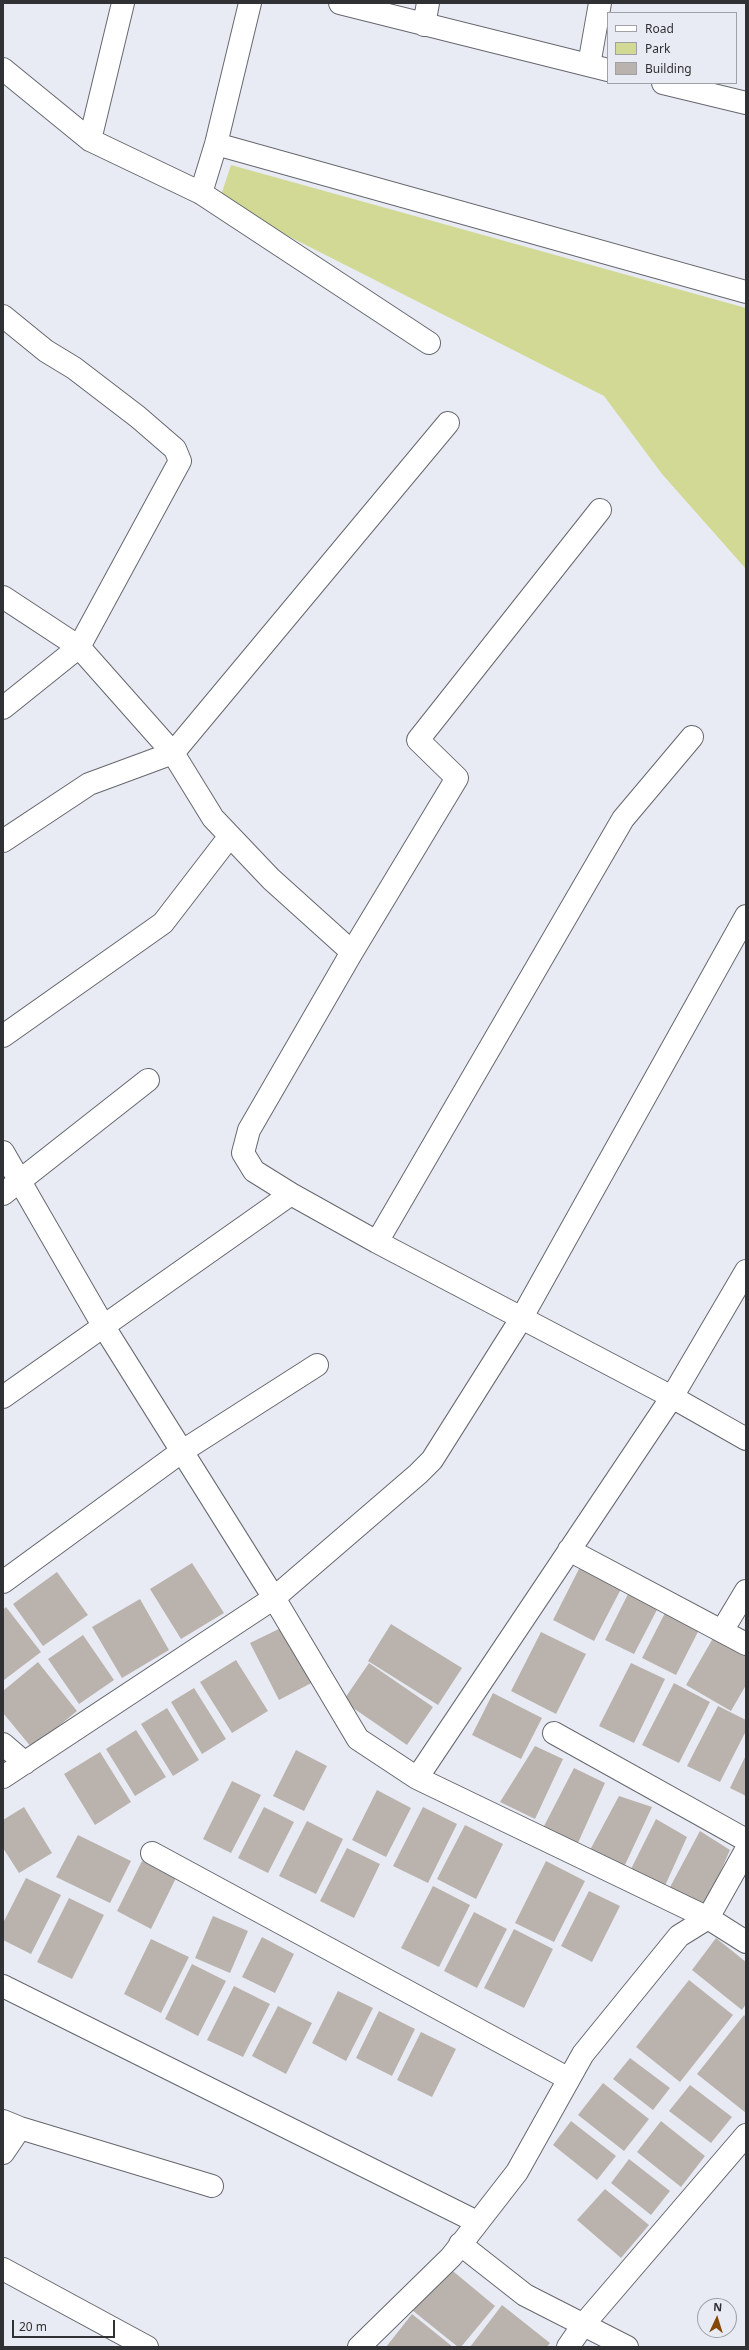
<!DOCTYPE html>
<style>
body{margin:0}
#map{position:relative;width:749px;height:2350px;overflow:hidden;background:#e9ebf4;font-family:"Noto Sans",sans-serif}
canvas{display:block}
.frame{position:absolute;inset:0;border:4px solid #303134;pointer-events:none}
.legend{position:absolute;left:607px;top:12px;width:130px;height:72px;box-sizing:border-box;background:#e9ebf4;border:1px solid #9fa1a7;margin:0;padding:5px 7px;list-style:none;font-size:12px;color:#303134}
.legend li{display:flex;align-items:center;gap:8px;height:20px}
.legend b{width:20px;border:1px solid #9fa1a7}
.north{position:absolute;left:697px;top:2298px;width:40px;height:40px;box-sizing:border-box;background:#e9ebf4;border:1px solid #9fa1a7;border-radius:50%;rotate:4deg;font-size:11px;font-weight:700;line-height:16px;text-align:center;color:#303134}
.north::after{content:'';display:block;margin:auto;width:14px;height:18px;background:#854708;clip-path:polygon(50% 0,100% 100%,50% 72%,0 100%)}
.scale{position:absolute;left:12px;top:2320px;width:103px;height:18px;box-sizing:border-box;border:2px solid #303134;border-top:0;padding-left:5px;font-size:12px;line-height:14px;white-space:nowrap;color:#303134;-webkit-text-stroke:3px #e9ebf4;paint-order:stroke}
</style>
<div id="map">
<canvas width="749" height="2350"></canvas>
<div class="frame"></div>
<ul class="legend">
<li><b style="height:5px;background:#fff"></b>Road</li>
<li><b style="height:11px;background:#d1d995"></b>Park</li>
<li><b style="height:11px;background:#bab3ad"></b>Building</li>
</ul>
<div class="north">N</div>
<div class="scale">20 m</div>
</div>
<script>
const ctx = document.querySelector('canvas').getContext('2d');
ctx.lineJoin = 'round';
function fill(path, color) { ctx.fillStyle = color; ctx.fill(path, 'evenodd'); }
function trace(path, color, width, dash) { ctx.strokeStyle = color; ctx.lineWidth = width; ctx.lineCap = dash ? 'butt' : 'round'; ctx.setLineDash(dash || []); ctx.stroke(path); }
const green = new Path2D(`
 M231 165 746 308V569L662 474 604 396 219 201Z`);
const building = new Path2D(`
 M192 1563 224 1613 181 1639 150 1589Z
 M580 1567 622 1587 594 1641 553 1620Z
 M57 1572 88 1615 43 1646 13 1604Z
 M630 1590 660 1604 634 1654 605 1640Z
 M140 1599 169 1650 122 1678 92 1627Z
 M6 1607 41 1652 4 1680 3 1610Z
 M668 1607 702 1624 676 1675 642 1658Z
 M289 1624 317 1680 279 1700 250 1643Z
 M391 1624 462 1668 438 1705 368 1661Z
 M541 1632 586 1654 556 1714 511 1691Z
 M716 1633 746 1650V1685L731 1711 686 1685Z
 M83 1635 114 1680 79 1704 48 1659Z
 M236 1660 268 1711 232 1733 200 1682Z
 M38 1662 77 1711 32 1748 3 1713V1691Z
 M369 1663 433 1707 407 1745 343 1701Z
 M631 1663 665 1679 634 1743 599 1726Z
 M674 1683 710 1702 679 1763 642 1745Z
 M194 1688 226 1739 202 1754 171 1702Z
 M493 1693 542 1718 521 1759 472 1735Z
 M718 1706 746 1720V1731L720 1782 687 1766Z
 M167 1708 199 1760 173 1776 141 1724Z
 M136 1730 166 1777 135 1796 106 1749Z
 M535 1746 563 1759 535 1819 500 1802Z
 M296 1750 327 1766 304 1811 273 1796Z
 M100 1752 131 1802 95 1825 64 1774Z
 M746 1755V1796L730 1788Z
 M574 1768 605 1783 577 1845 543 1828Z
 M232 1781 261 1795 231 1853 203 1839Z
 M377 1790 411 1808 386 1857 352 1840Z
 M619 1796 652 1807 624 1867 590 1850Z
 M24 1807 52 1853 19 1873 3 1848V1820Z
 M264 1807 294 1822 268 1873 238 1858Z
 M423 1807 457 1824 428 1883 393 1866Z
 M656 1819 687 1837 664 1888 630 1871Z
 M307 1821 343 1839 316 1894 279 1876Z
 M465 1825 503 1844 476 1899 437 1879Z
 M700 1831 730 1850 705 1907 669 1889Z
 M78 1835 131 1861 110 1903 56 1877Z
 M347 1848 380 1864 354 1918 320 1901Z
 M142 1861 176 1878 151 1929 117 1911Z
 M546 1861 585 1881 554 1942 515 1923Z
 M26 1878 61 1895 31 1954 3 1940V1923Z
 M433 1886 470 1905 439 1967 401 1948Z
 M589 1891 620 1906 592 1962 561 1946Z
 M69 1898 104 1915 72 1979 37 1962Z
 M474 1912 507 1929 477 1988 444 1971Z
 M213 1916 248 1931 230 1973 195 1958Z
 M514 1929 553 1949 524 2008 484 1988Z
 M262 1937 294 1954 275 1993 242 1977Z
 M716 1938 746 1962V2004L742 2010 692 1970Z
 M151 1939 189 1957 161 2013 124 1994Z
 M192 1964 226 1981 198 2036 165 2019Z
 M689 1980 733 2015 680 2082 636 2047Z
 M234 1986 270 2004 243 2057 207 2040Z
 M338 1991 373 2008 346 2061 312 2043Z
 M278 2006 312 2023 286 2074 252 2056Z
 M379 2011 415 2029 392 2076 356 2058Z
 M744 2015 746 2017V2113L697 2074Z
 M421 2032 456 2049 432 2097 397 2080Z
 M630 2058 670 2088 653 2110 613 2079Z
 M603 2083 649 2119 624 2151 578 2115Z
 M690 2085 732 2117 711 2143 669 2111Z
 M571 2121 616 2156 597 2180 553 2145Z
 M661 2121 705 2156 681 2187 637 2152Z
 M629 2159 670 2191 651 2215 611 2183Z
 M605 2189 649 2225 621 2258 577 2220Z
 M448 2267 495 2306 461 2347H458L412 2310Z
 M502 2305 550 2343 547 2347H470Z
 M412 2314 453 2347H386Z`);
const street = new Path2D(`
 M340 3 608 70
 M424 25 428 3
 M589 65 600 3
 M3 69 90 140 201 193 429 343
 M663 83 746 103
 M90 140 123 3
 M216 144 746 292
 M201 193 216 144 250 3
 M3 316 46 351 74 368 138 417 175 449 180 461 79 647 3 708
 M600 510 418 740 457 778 352 952 249 1130 243 1153 254 1171 291 1194 377 1242 672 1397 746 1439
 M3 597 79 647 173 753 213 818 271 879 352 952
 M3 841 89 784 173 753 448 423
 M3 1036 163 923 230 836
 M3 1152 104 1327 274 1598 358 1739 417 1778
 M3 1194 148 1080
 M377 1242 623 819 692 737
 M3 1397 291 1194
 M569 1550 746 1644
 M3 1582 181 1452 317 1365
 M722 1631 746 1591
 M554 1733 746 1840
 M3 1744 25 1763
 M3 1777 274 1598 418 1474 432 1460 521 1319 746 916
 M746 1850 708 1918 746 1942
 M152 1853 569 2079
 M3 1986 477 2222
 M3 2121 20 2128 3 2153
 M20 2128 212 2186
 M460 2244 525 2295 627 2347
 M3 2269 147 2347
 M359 2347 451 2257 517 2172 583 2054 679 1936 708 1918 417 1778 672 1397 746 1271
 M568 2347 583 2325 746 2135`);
fill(green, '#d1d995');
fill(building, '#bab3ad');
trace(street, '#66686f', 24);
trace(street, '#fff', 22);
</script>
